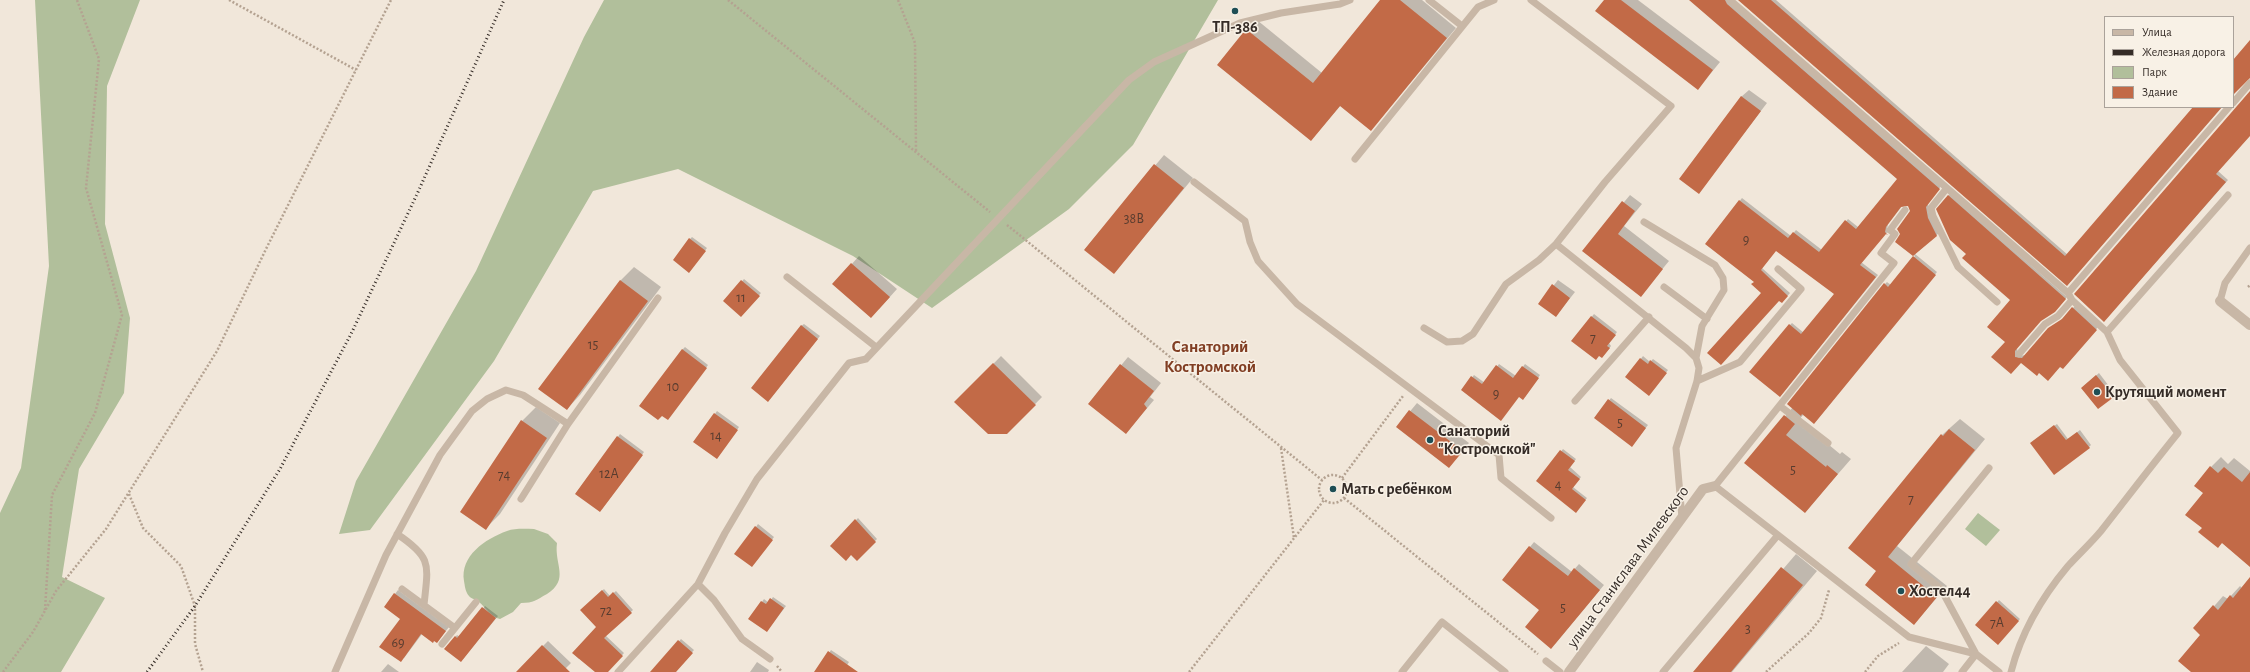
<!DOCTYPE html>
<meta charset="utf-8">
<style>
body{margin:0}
#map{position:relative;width:2250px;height:672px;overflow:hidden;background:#f1e7da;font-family:"Alegreya Sans",sans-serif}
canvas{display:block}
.legend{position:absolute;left:2104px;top:16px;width:130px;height:92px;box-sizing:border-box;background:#f8f1e6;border:1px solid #aaa29a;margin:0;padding:5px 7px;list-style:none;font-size:12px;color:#352c27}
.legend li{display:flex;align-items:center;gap:8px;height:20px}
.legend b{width:20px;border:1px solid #aaa29a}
</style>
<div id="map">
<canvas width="2250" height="672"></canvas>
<ul class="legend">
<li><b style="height:5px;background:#c8b7a6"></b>Улица</li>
<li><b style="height:5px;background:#352c27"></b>Железная дорога</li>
<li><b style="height:11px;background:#b1bf9b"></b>Парк</li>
<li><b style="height:11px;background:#c26a47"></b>Здание</li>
</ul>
</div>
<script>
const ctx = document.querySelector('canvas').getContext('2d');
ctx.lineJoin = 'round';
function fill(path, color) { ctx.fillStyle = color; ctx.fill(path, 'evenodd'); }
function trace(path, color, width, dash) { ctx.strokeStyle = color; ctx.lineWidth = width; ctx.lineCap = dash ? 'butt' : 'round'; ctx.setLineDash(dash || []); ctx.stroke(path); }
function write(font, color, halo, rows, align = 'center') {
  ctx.font = font + ' "Alegreya Sans",sans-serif'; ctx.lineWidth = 3; ctx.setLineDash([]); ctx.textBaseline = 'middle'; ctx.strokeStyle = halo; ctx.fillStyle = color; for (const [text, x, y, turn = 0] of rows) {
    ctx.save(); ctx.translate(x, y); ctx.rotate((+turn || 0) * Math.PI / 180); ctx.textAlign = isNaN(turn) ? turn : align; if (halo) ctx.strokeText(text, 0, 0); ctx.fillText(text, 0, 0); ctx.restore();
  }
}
const green = new Path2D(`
 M35 0H140L107 86 105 224 130 318 124 393 79 469 62 577 105 598 61 672H0V513L21 468 49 266Z
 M604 0H1218L1133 145 1069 209 932 308 853 256 678 169 593 191 494 361 370 530 339 534 356 481 476 271 584 37Z
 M1978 513 2000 530 1986 546 1965 529Z
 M534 529 548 534 557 543C554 565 570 579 547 594 536 600 534 603 521 603L513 612 500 619C491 617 486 608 479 602 476 599 471 599 469 596 465 591 465 586 464 581 460 556 485 539 507 531 515 528 526 529 534 529Z`);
const shadow = new Path2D(`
 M1382 0H1422L1456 28 1371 130 1341 105 1311 140 1219 65 1257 20 1322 73Z
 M1605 0H1638L1720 62 1698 89Z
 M1690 0H1728L1941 186 1928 204 1930 216 1939 233 1915 254 1937 272 1816 421 1803 415 1799 420 1840 454 1842 452 1851 459 1805 512 1746 463 1793 407 1885 284 1887 282 1891 285 1915 256 1897 242 1911 211 1908 205 1902 206 1888 224 1887 229 1890 232 1886 233 1861 262 1878 275 1782 394 1790 325 1792 323 1804 333 1835 293 1776 250 1762 268 1790 293 1782 302 1763 293 1755 281 1706 244 1742 198 1791 236 1796 230 1822 250 1848 219 1858 227 1898 179Z
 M1739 0H1776L2068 255 2194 107H2222L2070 282Z
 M1749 90 1767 103 1699 192 1741 97Z
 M2250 92V134L2218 171 2228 180 2104 321Z
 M1164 155 1193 178 1114 273 1085 249Z
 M1950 194 2067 297 2057 309 2042 319 2017 348 2018 356 2026 355 2075 306 2098 327 2065 366 2039 372 2022 361 2011 373 2006 341 2012 300 1968 254 1948 196Z
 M1630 195 1642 204 1624 226 1669 261 1641 295 1584 250Z
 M692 237 707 248 691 269 690 239Z
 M859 256 897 289 879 309 834 284Z
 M634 267 661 287 580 395 567 409 620 281Z
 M744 279 761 293 741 315 725 301Z
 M1558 280 1575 292 1556 316 1539 304Z
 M1594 314 1617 332 1609 343 1611 346 1604 355 1572 341Z
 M804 324 820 336 770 399 801 326Z
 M685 347 708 365 670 417 682 350Z
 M1001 356 1042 397 1007 433 956 402Z
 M1643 356 1650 362 1653 359 1668 370 1651 392 1627 377Z
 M1128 357 1161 383 1150 397 1154 400 1126 433 1089 404Z
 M1499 364 1516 376 1525 364 1540 375 1525 397 1462 390 1474 375 1485 383Z
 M2099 373 2115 394 2098 408 2084 386Z
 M1611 398 1648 425 1634 443 1595 418Z
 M1417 403 1469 443 1449 467 1397 427Z
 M536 407 560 423 500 514 486 528 522 421Z
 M717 411 739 427 717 458 695 442Z
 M1960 419 1985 439 1897 546 1947 586 1914 624 1877 571 1942 435Z
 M2057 424 2068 439 2080 430 2091 445 2089 447 2033 441Z
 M620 434 644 452 602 509 576 493Z
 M1563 449 1576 459 1570 467 1581 477 1573 487 1587 498 1578 509 1537 481Z
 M2221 457 2228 464 2234 458 2250 471V566L2203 527 2204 493 2211 467Z
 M858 518 877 539 857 559 851 554 832 546Z
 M758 524 774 537 754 564 756 527Z
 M1534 542 1572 572 1579 564 1604 585 1555 644 1541 610 1503 580Z
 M1796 554 1817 571 1732 672H1695Z
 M2250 579V672H2193L2201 635 2195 628 2223 596 2228 599 2240 586 2242 588Z
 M604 589 610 596 616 591 633 610 605 635 624 653 607 672H596L581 657 579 659 573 653 598 627 582 610Z
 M398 590 449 627 437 642 422 634 404 658 401 619 385 607Z
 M773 597 786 606 767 631 750 619 764 599 769 603Z
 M1999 600 2020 619 1998 643 1977 625Z
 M485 606 498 616 463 659 445 649 457 635 460 637Z
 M681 639 694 650 675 672H652Z
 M548 641 571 663 562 672H517Z
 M1926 646 1949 664 1943 672H1902Z
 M831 650 849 662 843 672H817Z
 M757 662 769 670 768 672H750Z
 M388 664 399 672H381Z`);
const building = new Path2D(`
 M1380 0H1400L1447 38 1371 131 1340 106 1311 141 1217 65 1246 29 1313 83Z
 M1604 0H1621L1713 70 1698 90 1595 11Z
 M1689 0H1725L1727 4 1940 189 1926 207 1928 218 1937 236 1913 256 1895 242 1900 234 1897 229 1910 211 1908 206 1901 207 1886 227 1885 232 1888 235 1886 234 1860 265 1876 277 1780 397 1749 372 1789 324 1801 334 1834 294 1776 251 1761 270 1788 296 1782 303 1779 301 1721 365 1707 353 1761 293 1751 284 1754 282 1705 244 1739 200 1788 238 1793 232 1819 252 1845 220 1856 229 1897 179Z
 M1738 0H1771L2065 256 2193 107H2222L2067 286Z
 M2250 40V78L2233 95V60Z
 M2250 91V136L2216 174 2226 182 2104 322 2074 294Z
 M1741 96 1761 111 1699 194 1679 179Z
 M1154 164 1184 188 1114 274 1084 250Z
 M1948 195 2066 299 2055 312 2041 321 2015 351V357L2022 358 2048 328 2062 319 2072 307 2097 330 2063 369 2060 367 2048 381 2039 373 2037 376 2021 363 2011 374 1991 357 2005 342 1987 327 2010 300 1962 258 1966 254 1950 240 1936 209Z
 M1622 201 1635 211 1618 234 1663 269 1641 297 1582 251Z
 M689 238 706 251 689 273 673 260Z
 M1913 256 1936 275 1814 424 1802 414 1801 416 1787 404 1884 283 1888 287Z
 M851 263 890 297 871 318 832 284Z
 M620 280 648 301 567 410 538 389Z
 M741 280 760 296 741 317 723 301Z
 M1552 284 1570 298 1556 317 1538 304Z
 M1591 316 1616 335 1607 346 1610 348 1602 358 1599 356 1596 360 1571 341Z
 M801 325 818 339 768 402 751 388Z
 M682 349 707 368 668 420 662 416 658 420 639 406Z
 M1640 358 1648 364 1650 360 1667 373 1649 396 1625 377Z
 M993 363 1036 405 1007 434H988L954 402Z
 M1120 364 1154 391 1144 404 1147 408 1126 434 1088 404Z
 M1496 365 1513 378 1522 366 1539 378 1523 400 1519 397 1501 421 1461 390 1471 376 1482 384Z
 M2096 375 2114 397 2098 409 2081 388Z
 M1608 399 1646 428 1632 447 1594 418Z
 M1409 410 1463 451 1449 468 1396 427Z
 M714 413 738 430 717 459 693 442Z
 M1784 415 1795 424 1786 435 1826 467 1827 465 1838 474 1805 513 1744 463Z
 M521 420 547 438 486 530 460 512Z
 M2054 425 2066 440 2077 432 2090 448 2054 475 2030 443Z
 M1949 429 1975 450 1888 557 1937 597 1914 625 1865 585 1876 571 1848 548 1941 434 1943 436Z
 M617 436 643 455 600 512 575 494Z
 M1560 450 1575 461 1568 470 1580 479 1572 489 1586 500 1576 513 1536 481Z
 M2210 466 2218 473 2224 467 2242 482 2250 472V567L2222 543 2218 548 2198 532 2202 528 2185 515 2203 493 2194 486Z
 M855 519 876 542 857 561 851 555 846 561 830 546Z
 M755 526 773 540 752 567 734 554Z
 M1529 546 1568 576 1574 568 1600 590 1551 649 1525 627 1539 610 1502 580Z
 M1781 567 1803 585 1731 672H1693Z
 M2250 577V672H2191L2178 661 2200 635 2193 628 2213 605 2218 610 2230 595 2233 598Z
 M602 590 608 597 613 592 632 613 604 638 623 656 608 672H595L572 653 596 627 580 610Z
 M394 593 446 631 437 643 434 641 433 643 421 634 401 662 379 647 400 619 384 607Z
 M770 598 784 608 767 632 748 619 761 601 766 604Z
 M1996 601 2019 621 1998 645 1975 625Z
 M482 607 496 618 461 662 444 649 455 636 457 638Z
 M678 640 693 653 676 672H650Z
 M542 645 570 672H516Z
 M828 651 858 672H814Z`);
const path = new Path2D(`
 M229 0 356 70
 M728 0 990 212
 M898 0 915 43 916 152
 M1007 225 1322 480
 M2248 287 2250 285
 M1281 448 1294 538
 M1319 489a14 14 0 1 1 28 0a14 14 0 1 1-28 0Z
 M1342 478 1403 396
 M129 494 143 528 181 566 195 606V644L203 672
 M1344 498 1538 654
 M45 610 52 495 95 413 122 315 86 188 99 59 77 0
 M777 666 782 672
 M3 672 33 632 56 591 106 529 217 351 266 249 391 0
 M1189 672 1324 500
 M1766 672 1809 633 1821 618 1829 590
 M1865 672 1878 656 1899 643`);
const lane = new Path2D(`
 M1429 0 1462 26
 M1730 0 2068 293 2072 300 2107 332 2120 360 2178 433C2152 465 2127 498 2101 531 2091 543 2079 554 2068 566 2042 597 2021 633 2011 672
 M2233 103 2250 83
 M1355 159 1478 7 1494 0
 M1194 182 1245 221 1250 242 1258 261 1297 304 1499 455 1501 478 1551 518
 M1947 188 1931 208 1933 216 1958 267 1997 302
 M1905 210 1890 230 1895 234 1881 253 1894 263 1715 486 1909 637 1976 654 1999 672
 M1644 222 1715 265 1723 278 1724 290 1702 326 1696 358
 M1556 244 1686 348 1696 358 1699 368 1697 381 1676 448 1682 518
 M787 277 876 347
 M1664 287 1707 319
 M2068 293 2229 107
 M2220 301 2225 283 2250 248
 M1424 328 1447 342 1462 341 1473 334 1506 284 1539 260 1556 244 1605 182 1671 106 1531 0
 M2107 332 2228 195
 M2019 354 2045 324 2058 316 2072 300
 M1697 381 1740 362 1801 289 1778 269
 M1575 401 1649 317
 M1780 406 1828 443
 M521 499 568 424 658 298
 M397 534C433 558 428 565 424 605
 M698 584 714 600 742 639 770 659
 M402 589 455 628
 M442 644 476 602
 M1546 661 1560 672
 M335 672 386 555 440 455 472 411 487 399 506 390 523 395 568 424
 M618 672 698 584 725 533 757 479 849 363 866 359 1129 80 1154 62 1240 23 1281 13 1340 4 1350 0
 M1402 672 1442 622 1505 672
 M1663 672 1778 535
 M1962 672 1976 654 1941 589 1911 564 1989 468`);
const street = new Path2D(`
 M2220 301 2250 325
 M1569 672 1703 489 1715 486`);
const rail = new Path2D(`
 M147 672 195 606 280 469 352 332 418 192 504 0`);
const markers = [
 [1235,11,4,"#1e4e55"],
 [2097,392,4,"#1e4e55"],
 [1430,440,4,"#1e4e55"],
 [1333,489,4,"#1e4e55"],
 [1901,591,4,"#1e4e55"]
];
const numberNames = [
 ["38В",1134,219],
 ["9",1746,240],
 ["11",741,298],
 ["7",1593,338],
 ["15",593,345],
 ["10",673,387],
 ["9",1496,394],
 ["5",1620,423],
 ["14",716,436],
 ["5",1793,470],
 ["12А",609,474],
 ["74",504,475],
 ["4",1558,485],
 ["7",1911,499],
 ["5",1563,608],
 ["72",606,611],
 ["7А",1997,623],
 ["3",1748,629],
 ["69",398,643]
];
const poiNames = [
 ["ТП-386",1235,27,"center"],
 ["Крутящий момент",2105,392],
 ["Санаторий",1438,431],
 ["\"Костромской\"",1438,449],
 ["Мать с ребёнком",1341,489],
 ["Хостел44",1909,591]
];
const streetNames = [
 ["улица Станислава Милевского",1628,567,-54]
];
const neighbourhoodNames = [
 ["Санаторий",1210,347],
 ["Костромской",1210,367]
];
fill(green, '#b1bf9b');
fill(shadow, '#0003');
fill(building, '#c26a47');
trace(path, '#b4a291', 2.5, [2, 2]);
trace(lane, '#c8b7a6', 7);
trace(street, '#c8b7a6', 10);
trace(rail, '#352c27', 3, [1, 3]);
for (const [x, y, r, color] of markers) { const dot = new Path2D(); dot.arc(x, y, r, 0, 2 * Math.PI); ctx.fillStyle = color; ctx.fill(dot); trace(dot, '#f8f1e6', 1.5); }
write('14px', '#583c2f', null, numberNames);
write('bold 16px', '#352c27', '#f8f1e6', poiNames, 'left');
write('16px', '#352c27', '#f8f1e6', streetNames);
write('bold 17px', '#813e23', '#f8f1e6', neighbourhoodNames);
</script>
